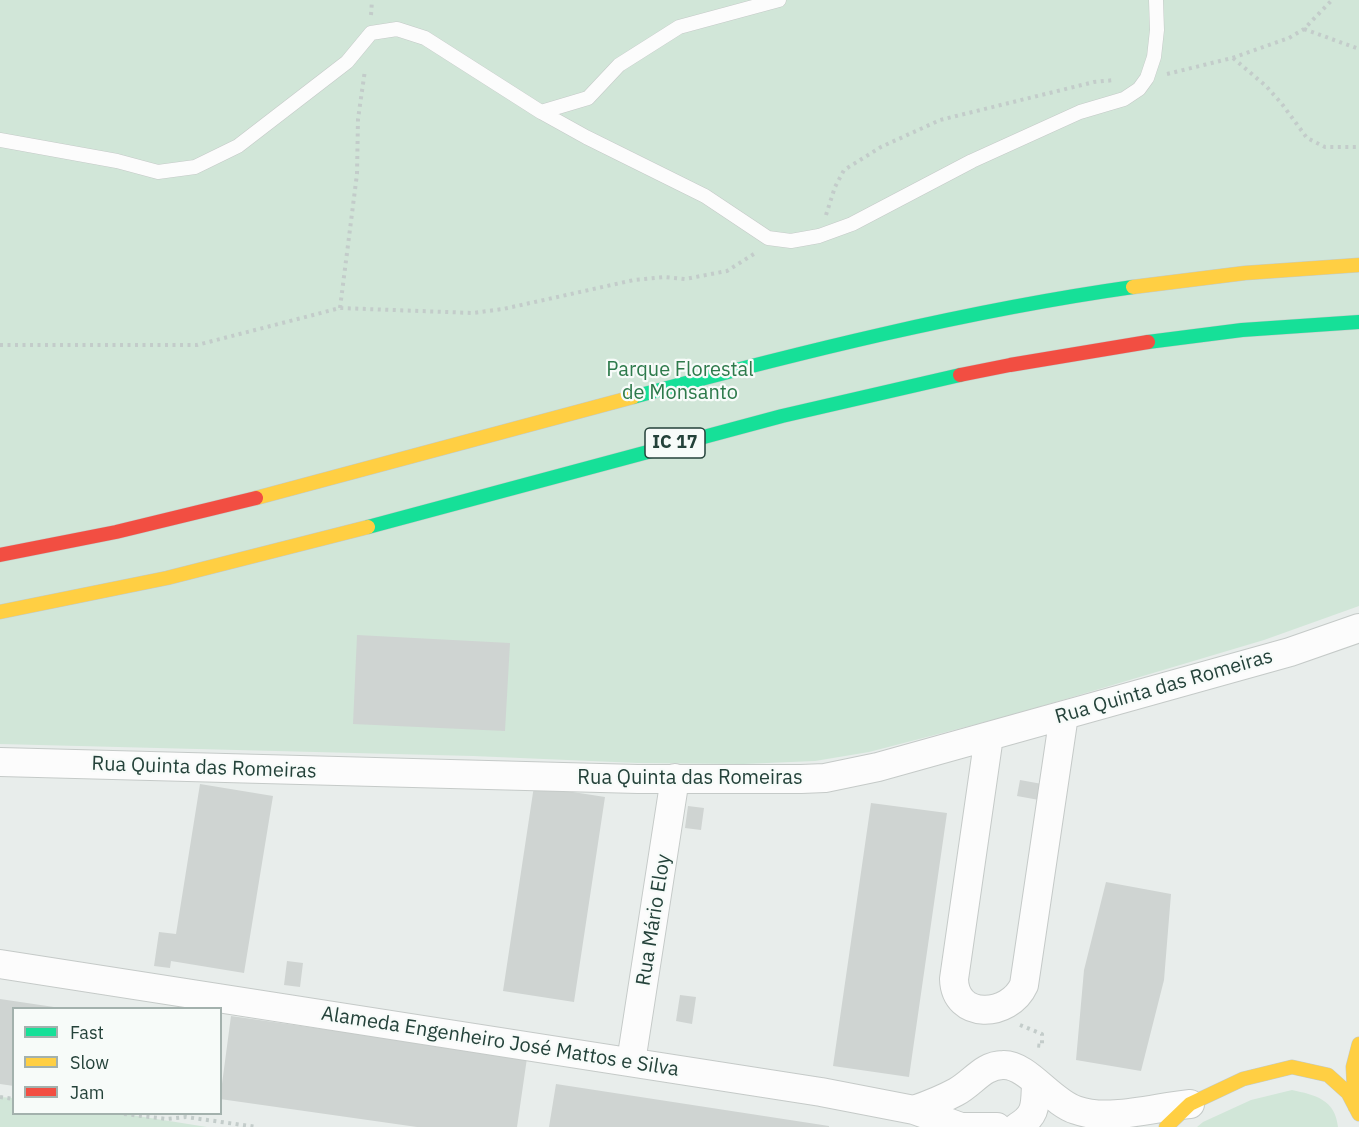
<!DOCTYPE html>
<meta charset="utf-8">
<style>
body{margin:0}
#map{position:relative;width:1359px;height:1127px;overflow:hidden;background:#e8edeb;font-family:"IBM Plex Sans",sans-serif}
canvas{display:block}
.legend{position:absolute;left:12px;top:1007px;width:210px;height:108px;box-sizing:border-box;background:#f7fbf9;border:2px solid #a3b1ad;margin:0;padding:8px 10px;list-style:none;font-size:18px;color:#24423a}
.legend li{display:flex;align-items:center;gap:12px;height:30px}
.legend b{width:30px;border:2px solid #a3b1ad}
</style>
<div id="map">
<canvas width="1359" height="1127"></canvas>
<ul class="legend">
<li><b style="height:8px;background:#16e098"></b>Fast</li>
<li><b style="height:8px;background:#ffcf43"></b>Slow</li>
<li><b style="height:8px;background:#f24e42"></b>Jam</li>
</ul>
</div>
<script>
const ctx = document.querySelector('canvas').getContext('2d');
ctx.lineJoin = 'round';
function fill(path, color) { ctx.fillStyle = color; ctx.fill(path, 'evenodd'); }
function trace(path, color, width, dash) { ctx.strokeStyle = color; ctx.lineWidth = width; ctx.lineCap = dash ? 'butt' : 'round'; ctx.setLineDash(dash || []); ctx.stroke(path); }
function write(font, color, halo, rows, align = 'center') {
  ctx.font = font + ' "IBM Plex Sans",sans-serif'; ctx.lineWidth = 4.5; ctx.setLineDash([]); ctx.textBaseline = 'middle'; ctx.strokeStyle = halo; ctx.fillStyle = color; for (const [text, x, y, turn = 0] of rows) {
    ctx.save(); ctx.translate(x, y); ctx.rotate((+turn || 0) * Math.PI / 180); ctx.textAlign = isNaN(turn) ? turn : align; if (halo) ctx.strokeText(text, 0, 0); ctx.fillText(text, 0, 0); ctx.restore();
  }
}
const green = new Path2D(`
 M0 0H1359V606L1264 640 1012 715 869 752 815 761 743 764 638 763 473 756 0 744Z
 M1292 1090C1315 1095 1335 1099 1338 1127H1197L1203 1122 1251 1100Z
 M0 1097 13 1098 14 1114H125L207 1127H0Z`);
const building = new Path2D(`
 M357 635 510 643 505 731 353 724Z
 M1020 780 1042 784 1039 800 1017 796Z
 M200 784 273 796 244 973 171 961 170 968 154 966 159 932 176 934Z
 M534 786 605 797 574 1002 503 991Z
 M871 803 947 813 909 1077 833 1066Z
 M688 806 704 808 701 830 685 828Z
 M1106 882 1171 894 1164 980 1141 1071 1076 1060 1084 970Z
 M287 961 303 963 300 987 284 985Z
 M680 995 696 997 692 1024 676 1021Z
 M0 999 54 1007 14 1008V1086L0 1084Z
 M231 1016 527 1058 517 1127H417L220 1099Z
 M556 1084 829 1126V1127H549Z`);
const path = new Path2D(`
 M371 15 372 0
 M1304 29 1359 49
 M1233 58 1266 86 1282 104 1307 138 1325 147H1359
 M1167 74 1232 58 1289 38 1304 29 1332 0
 M826 215 835 187 844 170 881 147 940 120 1094 82 1115 80
 M340 308 357 174 358 119 365 70
 M0 345H197L340 308 473 313 503 309 634 280 664 277 685 279 727 271 757 252
 M1020 1025 1042 1034V1046L1033 1045
 M0 1097 14 1099
 M124 1114 167 1119 186 1117 257 1127`);
const lane = new Path2D(`
 M541 112 588 98 619 65 679 27 779 0
 M0 140 117 161 158 172 195 167 238 146 347 62 371 33 397 29 425 38 541 112 586 137 705 196 768 238 791 241 819 236 852 224 972 161 1080 112 1124 99 1139 89 1147 78 1154 57 1157 30 1156 0`);
const street = new Path2D(`
 M989 736 954 979C955 1020 1009 1018 1024 985L1064 715
 M0 762 638 779H801L825 778 878 767 1290 652 1359 628
 M0 964 821 1092 914 1110 961 1127H997
 M631 1062 675 778
 M914 1110C928 1105 943 1099 956 1092 973 1083 983 1065 1003 1065 1027 1064 1051 1102 1076 1110 1108 1122 1156 1107 1190 1104
 M1017 1127C1037 1115 1035 1105 1036 1083`);
const fast = new Path2D(`
 M1148 342 1242 330 1359 322
 M633 397C798 353 964 311 1133 287
 M368 527 782 416 960 375`);
const slow = new Path2D(`
 M1133 287 1245 273 1359 265
 M256 498 633 397
 M0 612 167 578 368 527
 M1355 1107 1353 1067 1359 1044
 M1166 1127 1190 1104 1243 1079 1292 1067 1328 1075 1348 1093 1359 1114`);
const jam = new Path2D(`
 M960 375 1010 365 1148 342
 M0 555 116 532 256 498`);
const shields = [
 [675,443,60]
];
const shieldNames = [
 ["IC 17",675,443]
];
const parkNames = [
 ["Parque Florestal",680,370],
 ["de Monsanto",680,393]
];
const streetNames = [
 ["Rua Quinta das Romeiras",1164,687,-16],
 ["Rua Quinta das Romeiras",204,768,2],
 ["Rua Quinta das Romeiras",690,778],
 ["Rua Mário Eloy",654,920,-81],
 ["Alameda Engenheiro José Mattos e Silva",500,1042,9]
];
fill(green, '#d1e6d8');
fill(building, '#cfd4d2');
trace(lane, '#c5cac8', 15);
trace(street, '#c5cac8', 30);
trace(fast, '#c3cbc8', 15);
trace(slow, '#c3cbc8', 15);
trace(jam, '#c3cbc8', 15);
trace(path, '#c3ccca', 4, [3, 4.5]);
trace(lane, '#fcfcfc', 14);
trace(street, '#fcfcfc', 28);
trace(fast, '#16e098', 14);
trace(slow, '#ffcf43', 14);
trace(jam, '#f24e42', 14);
for (const [x, y, w] of shields) { const box = new Path2D(); box.roundRect(x - w / 2, y - 15, w, 30, 4.5); ctx.fillStyle = '#f7fbf9'; ctx.fill(box); trace(box, '#24423a', 1.5); }
write('bold 18px', '#24423a', null, shieldNames);
write('20px', '#2d7a4b', '#f7fbf9', parkNames);
write('20px', '#24423a', '#f7fbf9', streetNames);
</script>
